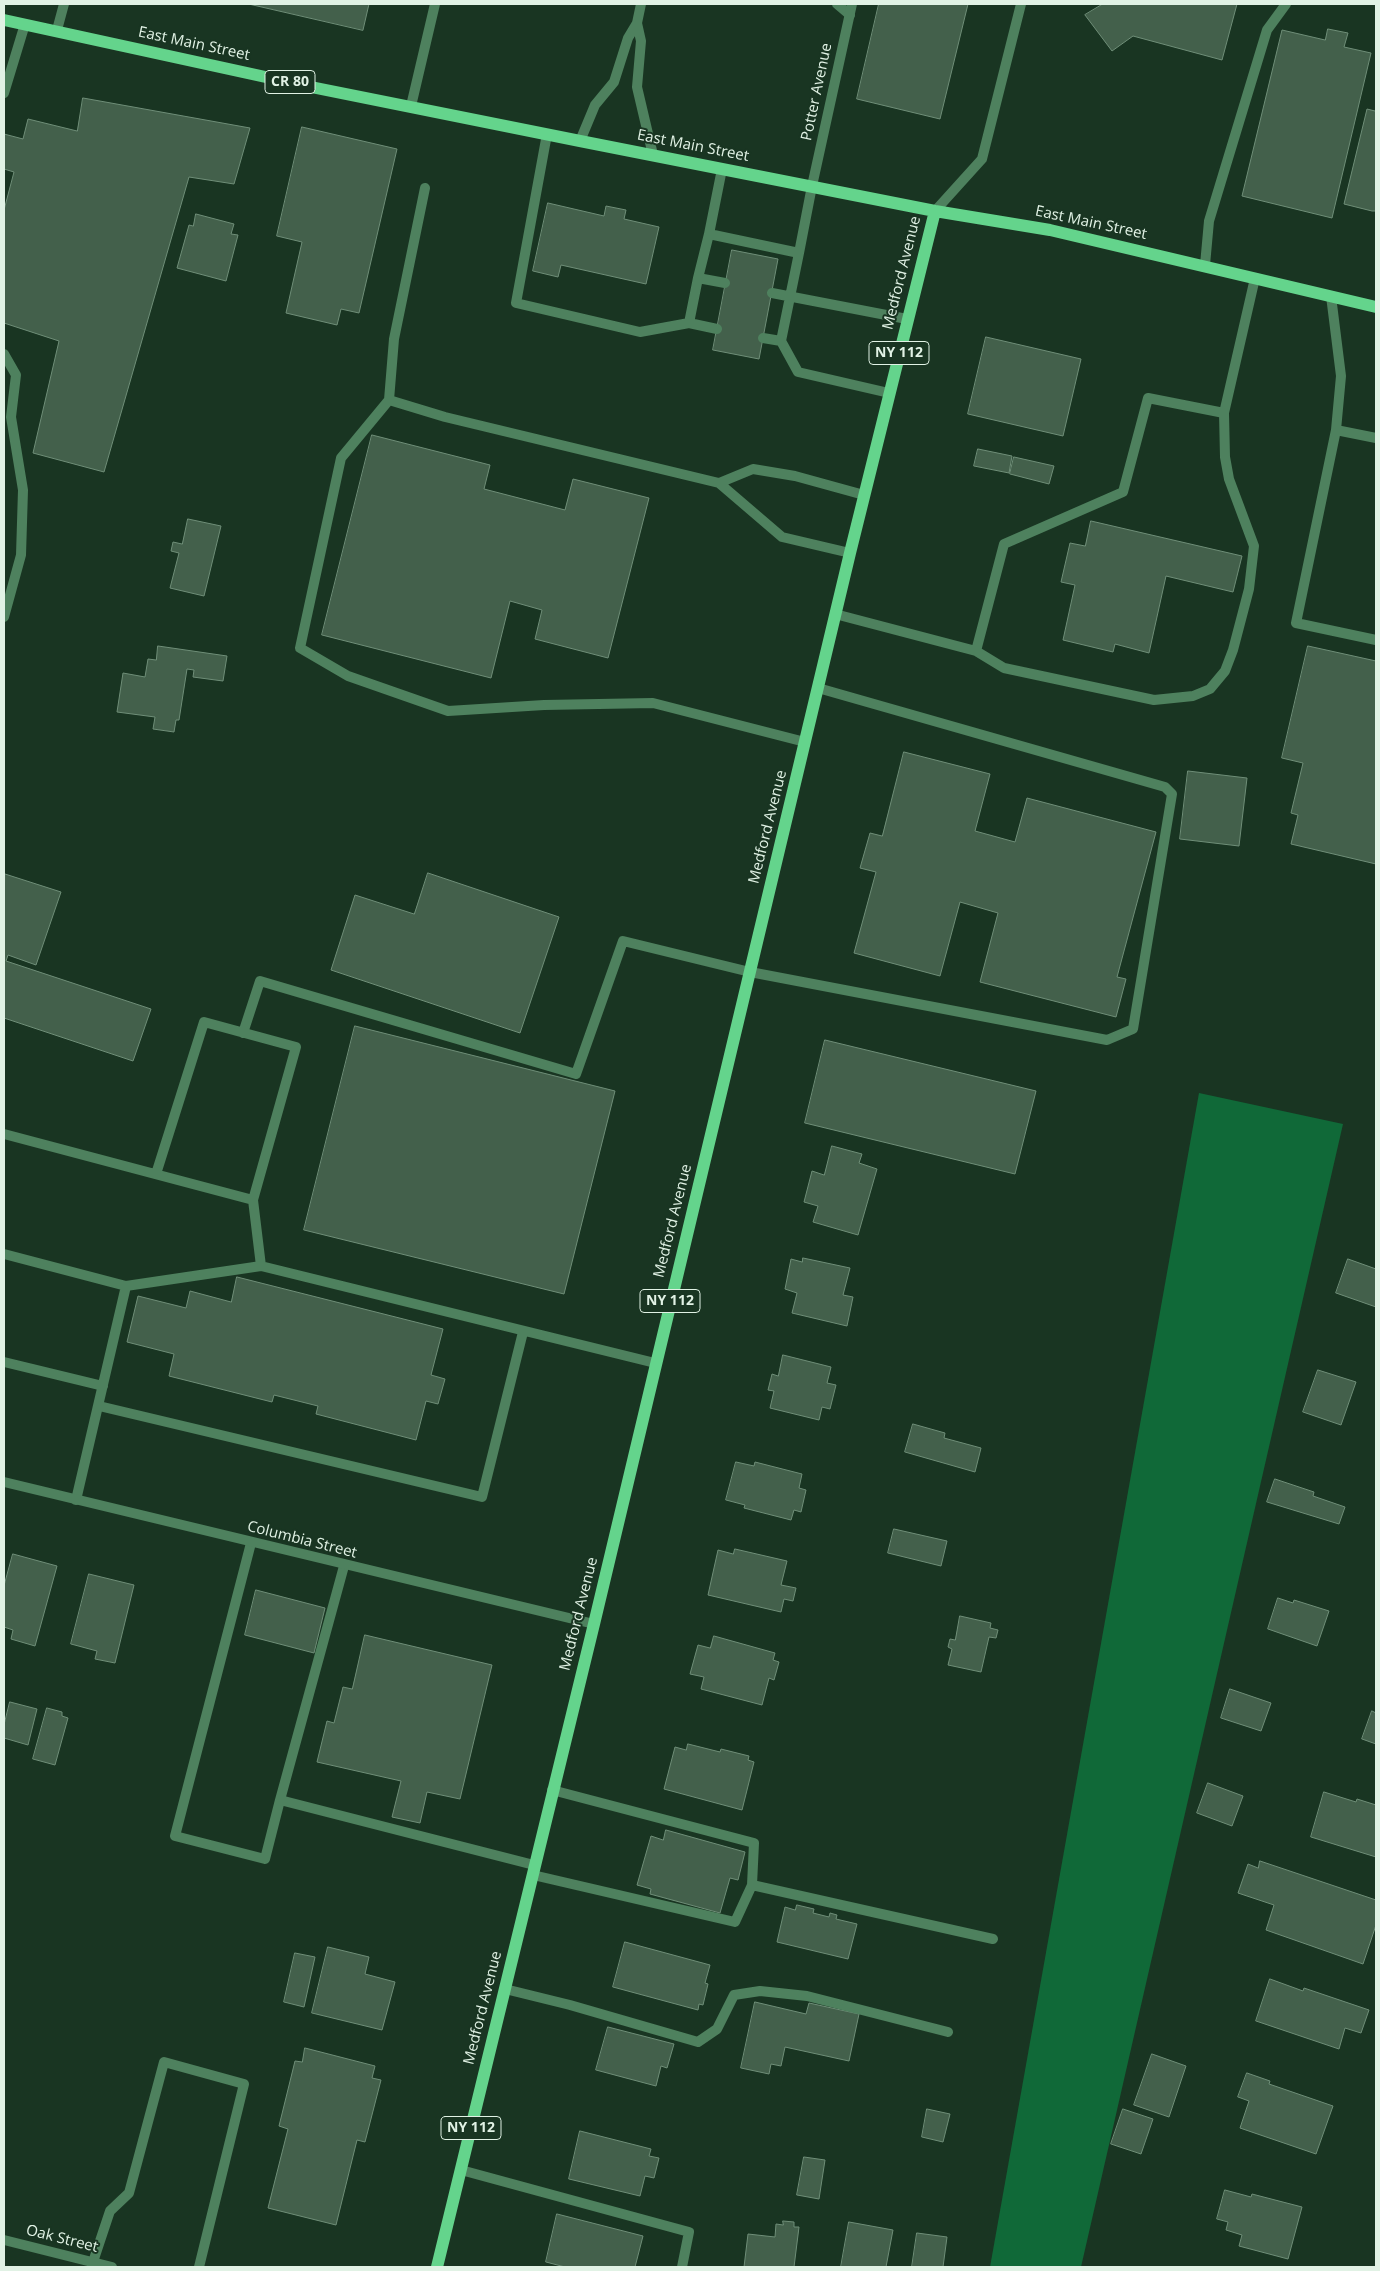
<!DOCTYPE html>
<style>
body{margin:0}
#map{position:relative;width:1380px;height:2271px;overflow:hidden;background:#193522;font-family:"Open Sans",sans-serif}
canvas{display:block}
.frame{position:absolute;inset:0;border:5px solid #e1f2e5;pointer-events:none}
</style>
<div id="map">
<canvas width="1380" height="2271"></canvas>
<div class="frame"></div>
</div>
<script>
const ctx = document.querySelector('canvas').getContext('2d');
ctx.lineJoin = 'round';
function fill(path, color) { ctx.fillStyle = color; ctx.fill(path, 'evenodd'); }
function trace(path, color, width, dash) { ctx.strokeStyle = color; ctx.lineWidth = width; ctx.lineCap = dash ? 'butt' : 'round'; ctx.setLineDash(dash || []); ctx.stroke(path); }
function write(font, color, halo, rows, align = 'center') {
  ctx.font = font + ' "Open Sans",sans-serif'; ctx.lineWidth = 4; ctx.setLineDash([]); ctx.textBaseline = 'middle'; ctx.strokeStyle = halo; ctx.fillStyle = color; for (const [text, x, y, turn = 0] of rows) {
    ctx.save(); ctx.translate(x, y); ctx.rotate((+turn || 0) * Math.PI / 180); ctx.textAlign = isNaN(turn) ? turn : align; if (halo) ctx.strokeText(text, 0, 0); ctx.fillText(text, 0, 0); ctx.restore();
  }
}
const forest = new Path2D(`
 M1199 1093 1343 1124 1081 2267H990Z`);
const building = new Path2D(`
 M249 4H369L363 30Z
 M879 4H968L940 119 857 99Z
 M1103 4H1237L1222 60 1133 36 1112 51 1085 15Z
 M1328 29 1348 33 1344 47 1371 53 1332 218 1242 196 1282 30 1325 40Z
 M83 98 250 128 234 184 189 177 104 472 33 453 59 341 4 323V210L14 172 4 169V134L23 139 28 119 77 131Z
 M1376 107V211H1372L1344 204 1367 109 1375 111Z
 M302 127 397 149 359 313 341 309 337 325 286 313 302 242 277 236Z
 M548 203 604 216 606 206 626 210 624 219 659 227 646 284 561 265 558 277 533 271Z
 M196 214 234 224 231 234 238 235 226 281 177 268 189 225 193 226Z
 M732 250 778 259 759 359 713 350Z
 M986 337 1081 359 1063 436 968 414Z
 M372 435 490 465 484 489 565 510 573 479 649 498 608 658 535 639 542 610 510 601 491 678 322 635Z
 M978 449 1012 456 1009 473 974 466Z
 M1014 457 1054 466 1049 484 1010 474Z
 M188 519 221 526 204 596 170 588 179 553 171 551 173 542 182 544Z
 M1091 521 1242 556 1233 592 1166 576 1149 653 1115 644 1113 652 1063 640 1075 585 1061 582 1070 543 1085 546Z
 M158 646 227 656 223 681 193 677 194 670 187 669 179 720H176L174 732 153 729 155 717 117 712 123 673 145 677 148 659 156 660Z
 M1308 646 1376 661V864L1291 844 1298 815 1291 813 1303 763 1282 758Z
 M904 752 990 774 975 831 1015 842 1027 798 1156 832 1117 977 1126 979 1116 1017 980 982 998 913 960 902 940 976 854 953 876 872 860 868 870 833 882 836Z
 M1188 771 1247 778 1239 846 1180 839Z
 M428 873 559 917 520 1033 331 970 355 895 414 914Z
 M5 874 61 892 36 965 8 955 6 961 151 1009 133 1061 4 1018Z
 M355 1026 615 1091 564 1294 304 1230Z
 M825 1040 1036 1091 1015 1174 805 1123Z
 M832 1146 862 1154 859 1163 877 1169 858 1235 813 1222 818 1206 804 1202 812 1171 824 1175Z
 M803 1258 850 1268 843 1295 853 1297 847 1326 792 1313 797 1293 785 1289 791 1259 802 1262Z
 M1348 1259 1376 1269V1307L1336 1293Z
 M237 1277 443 1329 431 1375 445 1379 438 1404 426 1401 416 1440 316 1414 318 1406 274 1395 272 1402 169 1376 174 1354 127 1342 138 1296 186 1308 190 1291 231 1302Z
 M783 1355 831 1367 827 1383 836 1385 830 1409 822 1407 819 1420 770 1408 774 1391 768 1390 772 1374 778 1376Z
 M1318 1370 1356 1382 1341 1425 1303 1412Z
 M913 1424 945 1433 944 1438 981 1448 975 1472 905 1452Z
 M736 1462 754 1466 755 1462 802 1474 799 1488 806 1490 801 1512 794 1510 791 1520 744 1508 745 1505 726 1500Z
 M1275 1479 1314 1492 1313 1496 1345 1507 1339 1524 1267 1502Z
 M894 1529 947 1541 941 1566 888 1553Z
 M735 1549 787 1561 781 1585 796 1588 793 1601 784 1599 781 1612 708 1595 718 1550 733 1554Z
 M13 1554 57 1566 35 1646 11 1639 13 1630 4 1627V1586Z
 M89 1574 134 1585 115 1663 95 1659 97 1651 71 1644Z
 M256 1590 325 1608 314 1653 245 1635Z
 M1278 1598 1293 1603 1294 1600 1329 1611 1317 1646 1268 1629Z
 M960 1616 991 1623 990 1628 998 1630 996 1638 989 1637 981 1672 948 1665 952 1649 948 1647 950 1639 955 1640Z
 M365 1635 492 1665 460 1799 427 1792 420 1823 392 1817 401 1781 317 1762 327 1721 334 1723 343 1687 352 1689Z
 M714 1636 775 1653 773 1660 779 1662 774 1680 769 1678 762 1705 701 1689 704 1677 690 1674 698 1645 710 1648Z
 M1230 1689 1271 1703 1261 1731 1221 1718Z
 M10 1702 37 1709 28 1745 4 1738V1725Z
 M47 1708 62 1712V1716L68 1718 55 1765 33 1759Z
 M1372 1711 1376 1713V1744L1362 1739Z
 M688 1744 720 1752 721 1749 749 1756 748 1760 754 1762 742 1810 664 1789 675 1747 686 1750Z
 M1208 1783 1243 1796 1232 1826 1197 1813Z
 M1324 1792 1356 1802 1357 1799 1376 1805V1857L1311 1837Z
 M666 1830 745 1852 738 1880 730 1878 720 1913 650 1894 651 1889 637 1885 651 1836 663 1840Z
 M1260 1861 1376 1900V1925L1363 1964 1266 1930 1274 1905 1238 1893 1248 1864 1258 1868Z
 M797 1905 814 1909 813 1913 829 1917 830 1913 837 1915 836 1919 857 1924 848 1959 777 1942 785 1907 795 1910Z
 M625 1942 710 1965 705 1983 708 1984 703 2005 699 2004 698 2010 613 1987Z
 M328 1947 369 1957 365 1974 395 1982 382 2030 312 2013Z
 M295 1953 315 1957 304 2007 284 2002Z
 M1270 1979 1303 1991 1304 1988 1369 2010 1361 2033 1345 2028 1339 2049 1256 2021Z
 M755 2002 806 2014 809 2003 859 2014 849 2061 785 2047 781 2066 771 2064 769 2074 741 2068Z
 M608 2027 674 2044 667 2068 661 2066 656 2086 596 2070Z
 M305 2048 375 2066 372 2078 381 2080 365 2142 357 2140 336 2225 268 2208 288 2129 279 2126 295 2061 302 2062Z
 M1152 2054 1186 2066 1169 2117 1134 2105Z
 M1247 2073 1270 2081 1269 2084 1333 2106 1316 2154 1240 2128 1249 2101 1238 2097Z
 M927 2109 950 2114 943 2142 922 2137Z
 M1123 2109 1153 2119 1141 2154 1111 2144Z
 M580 2131 651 2149 649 2156 659 2158 654 2178 645 2176 640 2196 569 2179Z
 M804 2157 825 2160 819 2199 797 2195Z
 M1225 2190 1251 2197 1252 2194 1302 2207 1288 2259 1239 2246 1242 2235 1226 2230 1228 2222 1217 2219Z
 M557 2214 643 2236 635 2267H565L546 2262Z
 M783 2221 794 2222V2227H799L794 2267H744L748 2234 775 2237 776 2224 783 2225Z
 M849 2222 893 2230 886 2267H841Z
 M917 2233 947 2237 943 2267H912Z`);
const service = new Path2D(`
 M837 4 850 15
 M637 23 641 4
 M57 30 64 4
 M4 93 25 24
 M547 134 516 303 640 332 689 323 698 278 725 283
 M580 141 595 105 614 82 628 38 637 23 641 41 637 87 653 155
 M425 188 394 339 389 400 445 417 719 483 782 537 850 553
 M935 211 982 159 1021 4
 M709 234 722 169
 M799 253 812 186
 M1205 265 1209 221 1267 30 1286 4
 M698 278 709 234 799 253 781 341 763 338
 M772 293 907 319
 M1331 296 1341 376 1336 430
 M689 323 717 329
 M781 341 798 372 889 393
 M4 354 16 375 11 417 23 490 21 555 4 617
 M389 400 341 458 300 648 348 676 448 711 544 705 653 703 805 742
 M1376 438 1336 430 1296 623 1376 640
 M719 483 753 469 795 476 864 495
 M835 614 976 651 1004 544 1123 492 1148 398 1224 413 1255 278
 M976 651 1004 668 1154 700 1193 696 1210 689 1225 671 1233 650 1249 589 1254 546 1229 479 1225 457 1224 413
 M243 1033 260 981 576 1074 623 941 750 972 1107 1040 1133 1029 1172 794 1165 787 818 688
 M4 1134 253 1200 296 1047 204 1022 156 1174
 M253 1200 261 1266
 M4 1254 126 1286 76 1500
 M126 1286 261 1266 655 1363
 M4 1362 103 1386
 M99 1406 482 1497 523 1332
 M251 1543 175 1836 265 1859 280 1800 534 1865
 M280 1800 344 1566
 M533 1875 735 1922 752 1885 754 1843 552 1790
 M752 1885 993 1939
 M505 1989 570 2005 698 2042 717 2029 734 1995 760 1991 807 1996 948 2032
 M461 2170 689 2232 682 2267
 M93 2262 110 2211 129 2193 164 2062 244 2084 199 2267`);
const minor = new Path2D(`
 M812 186 852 4
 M4 1482 594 1624
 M4 2240 112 2267`);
const tertiary = new Path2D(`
 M411 106 435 4`);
const primary = new Path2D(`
 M4 20 316 88 580 141 935 211 1050 230 1376 307
 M437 2267 594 1624 850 553 935 211`);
const shields = [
 [290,82,50],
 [899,353,60],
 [670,1301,60],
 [471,2128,60]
];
const shieldNames = [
 ["CR 80",290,82],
 ["NY 112",899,353],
 ["NY 112",670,1301],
 ["NY 112",471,2128]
];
const streetNames = [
 ["East Main Street",194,44,12],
 ["Potter Avenue",817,92,-78],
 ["East Main Street",693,146,11],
 ["East Main Street",1091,223,12],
 ["Medford Avenue",902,273,-76],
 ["Medford Avenue",768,827,-76],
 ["Medford Avenue",673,1221,-76],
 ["Columbia Street",302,1540,14],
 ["Medford Avenue",579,1614,-76],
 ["Medford Avenue",483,2008,-76],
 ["Oak Street",62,2239,14]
];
fill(forest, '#106938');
fill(building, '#43604b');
trace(building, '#6f8e78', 1);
trace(service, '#4e815e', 10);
trace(minor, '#4e815e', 10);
trace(tertiary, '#4e815e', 10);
trace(primary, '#64d48c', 12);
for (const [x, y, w] of shields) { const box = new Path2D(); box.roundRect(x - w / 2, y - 11.5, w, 23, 4); ctx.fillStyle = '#193522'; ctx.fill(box); trace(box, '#e1f2e5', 1); }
write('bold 14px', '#e1f2e5', null, shieldNames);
write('15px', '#e1f2e5', '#193522', streetNames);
</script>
